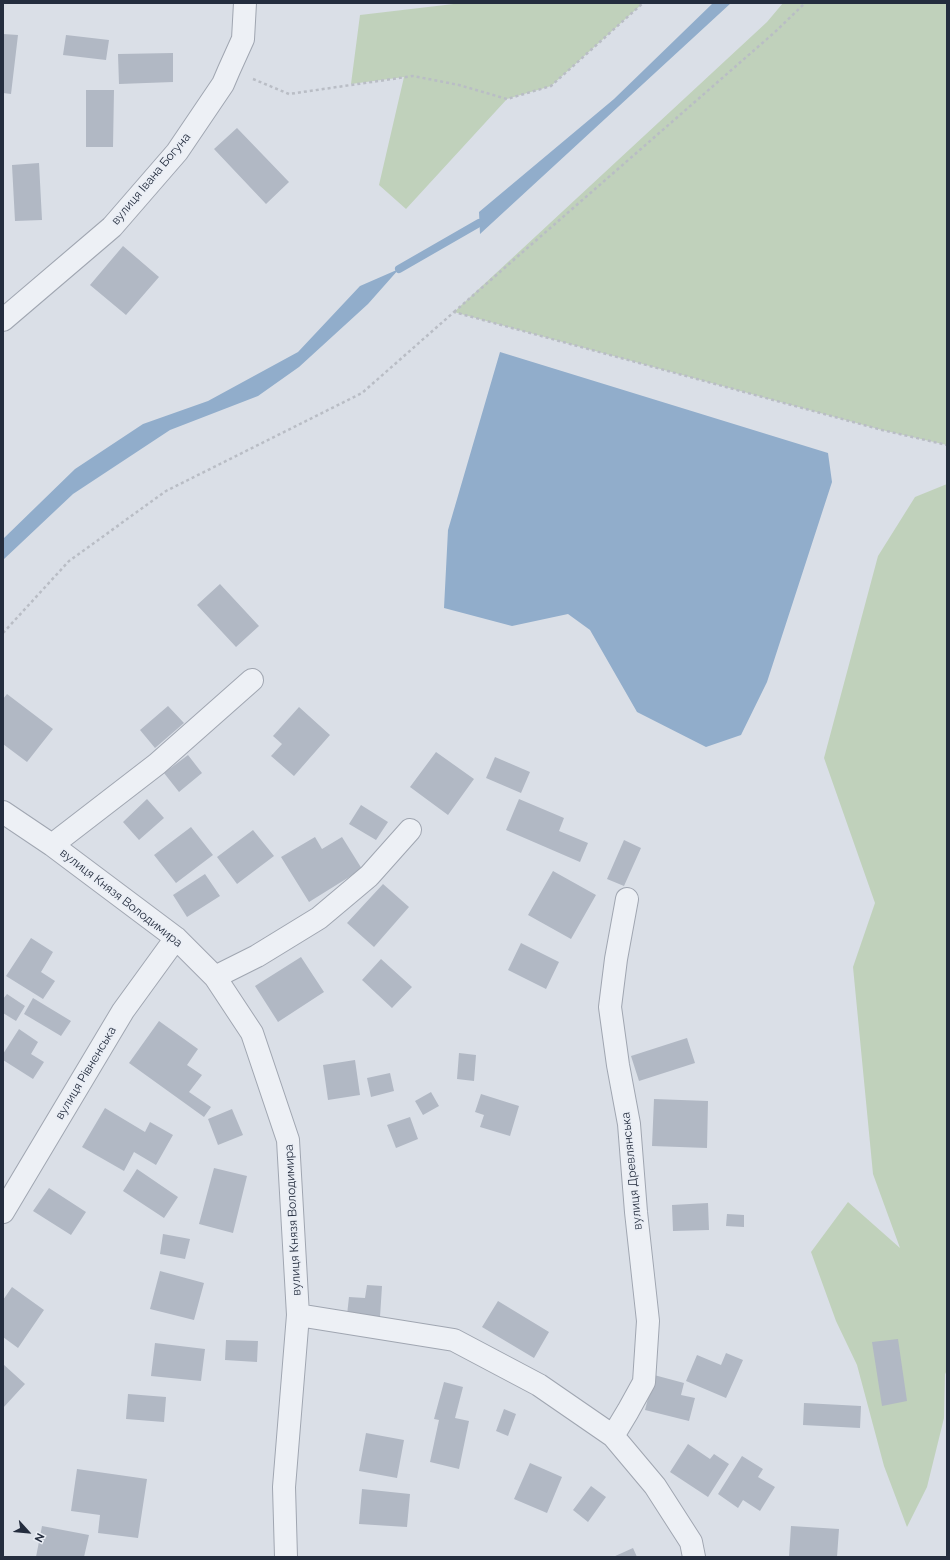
<!DOCTYPE html>
<meta charset="utf-8">
<style>
body{margin:0}
#map{position:relative;width:950px;height:1560px;overflow:hidden;background:#dadfe7;font-family:Raleway,sans-serif}
canvas{display:block}
.frame{position:absolute;inset:0;border:4px solid #242d3e;pointer-events:none}
.north{position:absolute;left:8px;top:1512px;width:40px;height:40px;-webkit-text-stroke:3px #eaeef5;paint-order:stroke;rotate:117deg;font-size:11px;font-weight:700;line-height:16px;text-align:center;color:#242d3e}
.north::after{content:'';display:block;margin:auto;width:14px;height:18px;background:#242d3e;clip-path:polygon(50% 0,100% 100%,50% 72%,0 100%)}
</style>
<div id="map">
<canvas width="950" height="1560"></canvas>
<div class="frame"></div>
<div class="north">N</div>
</div>
<script>
const ctx = document.querySelector('canvas').getContext('2d');
ctx.lineJoin = 'round';
function fill(path, color) { ctx.fillStyle = color; ctx.fill(path, 'evenodd'); }
function trace(path, color, width, dash) { ctx.strokeStyle = color; ctx.lineWidth = width; ctx.lineCap = dash ? 'butt' : 'round'; ctx.setLineDash(dash || []); ctx.stroke(path); }
function write(font, color, halo, rows, align = 'center') {
  ctx.font = font + ' Raleway,sans-serif'; ctx.lineWidth = 3.5; ctx.setLineDash([]); ctx.textBaseline = 'middle'; ctx.strokeStyle = halo; ctx.fillStyle = color; for (const [text, x, y, turn = 0] of rows) {
    ctx.save(); ctx.translate(x, y); ctx.rotate((+turn || 0) * Math.PI / 180); ctx.textAlign = isNaN(turn) ? turn : align; if (halo) ctx.strokeText(text, 0, 0); ctx.fillText(text, 0, 0); ctx.restore();
  }
}
const green = new Path2D(`
 M462 3H643L551 86 507 99 406 209 379 185 404 77 351 84 360 15Z
 M783 3H947V445L882 430 454 312 767 22Z
 M947 484V1377L945 1372 944 1418 927 1487 907 1527 884 1466 857 1365 836 1321 811 1252 848 1202 900 1248 873 1174 853 967 875 903 824 758 878 556 915 497Z`);
const water = new Path2D(`
 M713 3H731L480 234 479 212 614 99Z
 M399 269 368 304 299 367 258 396 170 430 73 494 3 560V539L75 469 143 424 208 401 298 352 360 286Z
 M500 352 828 453 832 482 767 682 741 735 706 747 637 712 590 630 568 614 512 626 444 608 448 530Z`);
const stream = new Path2D(`
 M399 269 479 223`);
const building = new Path2D(`
 M3 34 18 35 11 94 3 93Z
 M66 35 109 40 106 60 63 55Z
 M173 53V82L119 84 118 54Z
 M86 90H114L113 147H86Z
 M237 128 289 182 266 204 214 149Z
 M39 163 42 220 15 221 12 165Z
 M123 246 159 277 126 315 90 285Z
 M220 584 259 626 236 647 197 605Z
 M7 694 53 729 27 762 3 744V699Z
 M168 706 184 723 155 748 140 730Z
 M299 707 330 735 294 776 271 756 282 744 273 736Z
 M436 752 474 779 448 815 410 787Z
 M188 755 202 773 179 792 164 773Z
 M495 757 530 772 521 793 486 778Z
 M147 799 164 818 139 840 123 822Z
 M519 799 564 818 559 831 588 843 580 862 506 830Z
 M361 805 388 822 376 840 349 824Z
 M191 827 213 855 176 883 154 855Z
 M253 830 274 856 237 884 217 857Z
 M315 837 322 849 342 837 362 869 309 902 281 857Z
 M624 840 641 848 624 886 607 879Z
 M553 871 596 895 571 939 528 915Z
 M205 874 220 896 187 917 173 895Z
 M383 884 409 907 374 947 347 923Z
 M31 938 53 952 41 972 55 981 43 999 6 976Z
 M521 943 559 962 546 989 508 970Z
 M301 957 324 992 278 1022 255 986Z
 M381 959 412 987 392 1008 362 980Z
 M7 994 25 1006 16 1021 3 1013V999Z
 M33 998 71 1021 61 1036 24 1014Z
 M159 1021 198 1049 187 1065 202 1075 189 1092 211 1107 204 1117 129 1063Z
 M19 1029 38 1042 31 1054 44 1062 33 1079 3 1060V1054Z
 M687 1038 695 1063 639 1081 631 1056Z
 M459 1053 476 1055 474 1081 457 1079Z
 M355 1060 360 1095 328 1100 323 1065Z
 M390 1073 394 1091 371 1097 367 1078Z
 M431 1092 439 1106 423 1115 415 1101Z
 M481 1094 519 1106 510 1136 480 1127 484 1115 475 1112Z
 M654 1099 708 1101 707 1148 652 1146Z
 M105 1108 145 1132 150 1122 173 1135 156 1165 134 1152 124 1171 82 1147Z
 M232 1109 243 1135 218 1145 208 1119Z
 M410 1117 418 1139 396 1148 387 1125Z
 M214 1168 247 1176 233 1233 199 1224Z
 M137 1169 178 1197 164 1218 123 1191Z
 M49 1188 86 1212 71 1235 33 1211Z
 M708 1203 709 1230 673 1231 672 1205Z
 M727 1214 744 1215V1227L726 1226Z
 M163 1234 190 1239 185 1259 160 1254Z
 M160 1271 204 1283 194 1320 150 1309Z
 M367 1285 382 1286 380 1317 347 1315 349 1297 365 1298Z
 M12 1287 44 1310 18 1348 3 1337V1300Z
 M498 1301 549 1332 534 1358 482 1327Z
 M898 1339 907 1401 882 1406 872 1342Z
 M226 1340 258 1341 257 1362 225 1360Z
 M155 1343 205 1349 201 1381 151 1376Z
 M726 1353 743 1360 726 1398 686 1381 697 1355 721 1365Z
 M3 1364 25 1384 3 1408Z
 M654 1375 684 1383 681 1395 695 1398 689 1421 645 1410Z
 M444 1382 463 1387 455 1418 469 1421 459 1469 430 1462 439 1420 434 1419Z
 M128 1394 166 1397 164 1422 126 1419Z
 M804 1403 861 1406 860 1428 803 1425Z
 M504 1409 516 1414 508 1436 496 1431Z
 M366 1433 404 1440 397 1478 359 1471Z
 M688 1444 710 1459 714 1454 729 1464 708 1497 670 1472Z
 M742 1456 763 1469 758 1477 775 1487 760 1511 743 1500 738 1508 718 1494Z
 M530 1463 562 1477 547 1513 514 1499Z
 M77 1469 147 1479 138 1538 98 1533 100 1515 71 1511Z
 M591 1486 606 1497 588 1522 573 1510Z
 M362 1489 410 1494 407 1527 359 1524Z
 M42 1526 89 1535 84 1557H36Z
 M791 1526 839 1529 837 1557H789Z
 M633 1548 637 1557H613Z`);
const path = new Path2D(`
 M253 79 289 94 413 76 459 85 507 99 551 86 643 3
 M454 312 775 32 805 3
 M3 633 69 561 166 491 362 393 454 312 882 430 947 445`);
const minor = new Path2D(`
 M3 320 112 227 177 152 223 84 229 70 243 39 245 3
 M3 812 52 845 176 938 215 977 252 1033 288 1140 298 1315 284 1487 286 1557
 M52 845 157 764 252 680
 M215 977 257 956 319 918 369 876 410 830
 M3 1212 123 1011 176 938
 M298 1315 454 1340 539 1385 613 1436 628 1411 644 1382 648 1321 636 1212 629 1124 618 1065 610 1007 616 959 627 899
 M613 1436 655 1486 691 1542 694 1557`);
const streetNames = [
 ["вулиця Івана Богуна",151,179,-50],
 ["вулиця Князя Володимира",121,898,38],
 ["вулиця Рівненська",86,1073,-59],
 ["вулиця Древлянська",632,1171,-96],
 ["вулиця Князя Володимира",293,1220,-93]
];
fill(green, '#c0d1bb');
fill(water, '#91adcb');
trace(stream, '#91adcb', 8);
fill(building, '#b1b8c4');
trace(minor, '#a0a6b1', 24);
trace(path, '#b9bdc5', 2.5, [3, 3]);
trace(minor, '#edf0f5', 22);
write('12px', '#242d3e', '#eaeef5', streetNames);
</script>
